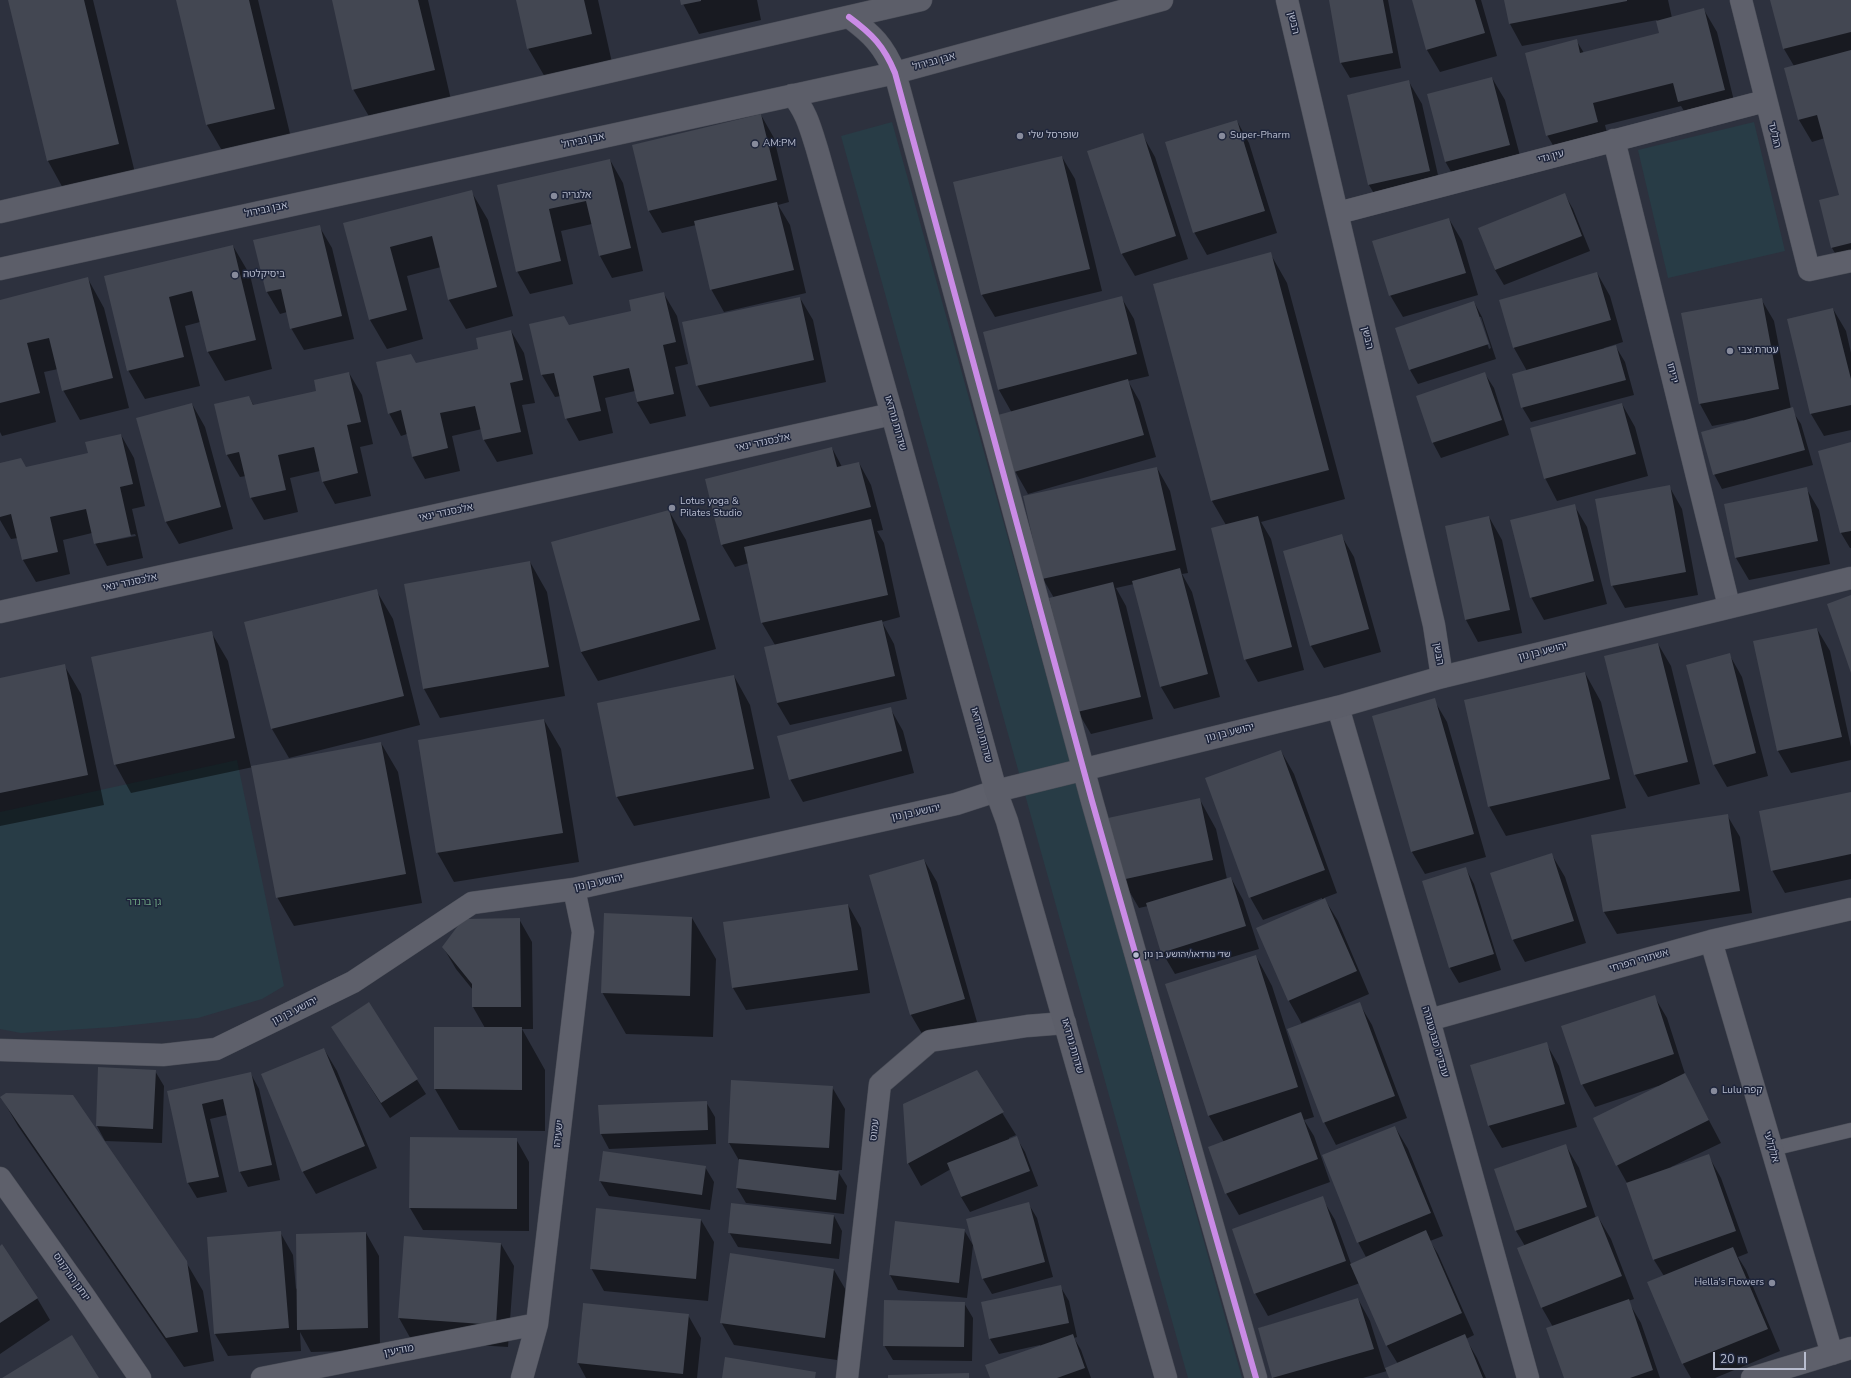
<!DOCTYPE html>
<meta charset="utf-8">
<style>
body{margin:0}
#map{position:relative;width:1851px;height:1378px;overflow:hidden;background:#2d313e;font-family:"Nunito Sans",sans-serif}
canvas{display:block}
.scale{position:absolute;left:1713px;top:1352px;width:93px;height:18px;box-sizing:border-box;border:2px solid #b7bcce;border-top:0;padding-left:5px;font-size:12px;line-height:14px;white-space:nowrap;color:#b7bcce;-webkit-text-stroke:3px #1e253b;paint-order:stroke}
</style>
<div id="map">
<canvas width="1851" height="1378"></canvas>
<div class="scale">20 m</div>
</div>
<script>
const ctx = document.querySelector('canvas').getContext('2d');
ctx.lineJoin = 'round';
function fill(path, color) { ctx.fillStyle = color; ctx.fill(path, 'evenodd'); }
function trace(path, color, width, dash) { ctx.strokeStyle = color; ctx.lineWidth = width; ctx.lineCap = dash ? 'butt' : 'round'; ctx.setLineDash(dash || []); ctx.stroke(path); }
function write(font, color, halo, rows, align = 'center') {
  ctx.font = font + ' "Nunito Sans","Noto Sans Hebrew",sans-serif'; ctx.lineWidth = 3; ctx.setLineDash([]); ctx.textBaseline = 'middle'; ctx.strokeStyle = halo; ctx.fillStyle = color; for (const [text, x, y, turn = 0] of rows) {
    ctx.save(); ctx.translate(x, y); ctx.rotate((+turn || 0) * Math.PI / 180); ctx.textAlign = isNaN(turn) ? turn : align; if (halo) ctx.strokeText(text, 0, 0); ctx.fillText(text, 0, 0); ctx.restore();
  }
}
const green = new Path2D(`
 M892 122 1242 1378H1188L841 136Z
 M1754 122 1785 251 1668 278 1638 150Z
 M237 760 284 986 262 999 198 1018 114 1027 21 1033 0 1029V812Z`);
const shadow = new Path2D(`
 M9 0H93L135 173 64 190 48 161Z
 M177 0H258L291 138 224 154 207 125Z
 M333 0H428L451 100 370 118 353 89Z
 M517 0H598L615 76 552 89 528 48Z
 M681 0H757L761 20 699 34Z
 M1330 0H1388L1401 68 1350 78 1341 63Z
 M1413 0H1481L1497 56 1440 72 1427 50Z
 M1505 0H1668L1672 18 1704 10 1717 32 1737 113 1692 124 1681 106 1605 125 1610 145 1560 157 1547 135 1576 40 1584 53 1661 34 1657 20 1522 46 1510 24Z
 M1771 0H1851V268L1845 270 1832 248 1820 201 1840 196 1825 138 1812 142 1799 120 1794 66 1784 49Z
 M1492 78 1505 100 1523 167 1458 184 1445 161Z
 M1409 82 1422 104 1442 193 1382 207 1369 185 1348 95Z
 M761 115 774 138 789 202 778 205 790 225 806 293 724 312 711 289 696 225 662 233 649 211 633 146Z
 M1237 121 1249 143 1277 233 1207 255 1194 232Z
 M1142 134 1155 157 1188 259 1135 276 1122 254Z
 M1062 157 1075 179 1102 291 995 317 982 295Z
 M610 160 623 183 643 271 612 278 600 256 592 224 561 231 573 284 530 294 517 271 498 186Z
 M471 191 488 220 513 316 466 329 449 300 441 267 407 276 423 339 387 349 370 320 345 224Z
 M1565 195 1573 209 1590 251 1504 285 1495 270 1479 228Z
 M1449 219 1462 241 1478 295 1403 317 1390 295Z
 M319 226 332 248 354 339 304 350 291 328 287 312 280 314 267 292Z
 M233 246 250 275 272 369 225 381 208 352 200 322 185 326 200 386 145 399 128 370 105 277Z
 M1270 253 1287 283 1345 499 1261 522 1271 539 1304 670 1258 682 1245 659 1226 525 1212 501 1154 284Z
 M1597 273 1610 296 1623 342 1604 348V350L1616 347 1625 362 1634 395 1531 422 1522 407 1527 371 1514 348 1500 301Z
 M88 279 104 308 129 408 80 420 63 390 58 369 44 372 56 422 2 436 0 432V301Z
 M664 294 677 316 688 364 675 367 686 416 650 424 637 402 635 391 605 398 613 433 579 441 566 418 561 396 555 397 542 375 530 325 569 326 632 312Z
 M1121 297 1134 319 1149 376 1128 381 1140 402 1156 457 1028 494 1015 471 1012 413 999 390 984 333Z
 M800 298 813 320 826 382 710 407 697 385Z
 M1761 299 1774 321 1791 409 1801 424 1813 465 1722 489 1714 474 1743 420 1712 426 1700 404Z
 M1474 302 1482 317 1496 359 1418 384 1410 370ZM1479 317H1481L1491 348 1489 349Z
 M1833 309 1846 331 1851 353V430L1824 436 1811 414 1788 320Z
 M511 331 524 353 535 403 522 405 533 454 497 462 484 440 482 429 452 436 460 471 425 479 412 456 407 434 401 436 389 413 416 364 479 350Z
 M349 373 362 395 373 444 360 447 371 496 335 504 323 482 320 471 290 478 298 512 264 520 251 498 246 476 240 477 227 455 249 397 254 406 317 392Z
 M1485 374 1494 388 1509 435 1441 458 1433 443 1417 397Z
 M192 404 205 427 233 529 179 544 166 522 137 419Z
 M1622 404 1635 427 1648 476 1557 501 1545 478Z
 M121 435 134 458 145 506 132 509 143 558 107 566 95 543 92 533 63 540 70 574 36 582 23 560 18 538 11 539 0 520V464L26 468 90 454ZM135 534 136 536 100 543V541Z
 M1851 443V548H1850L1841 533 1819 452Z
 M832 448 842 467 859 463 871 485 883 530 877 531 884 543 900 617 882 622 894 644 907 699 790 725 777 703 775 645 762 623 749 563 735 567 722 545Z
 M1157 468 1170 491 1188 573 1182 574 1192 592 1220 697 1174 709 1161 687 1134 584 1116 588 1126 606 1153 719 1091 734 1078 712 1054 598 1043 579Z
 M1669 486 1682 509 1698 595 1625 608 1612 585Z
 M1806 488 1819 510 1830 564 1749 580 1736 558 1725 505Z
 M1574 505 1587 527 1607 604 1544 620 1531 597Z
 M669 511 686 540 716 649 598 681 581 652Z
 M1489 517 1502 540 1522 633 1478 642 1466 620Z
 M1341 535 1354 557 1381 652 1324 668 1311 646Z
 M530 562 547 592 565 696 440 718 424 689 405 585Z
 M376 590 393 619 420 725 289 758 272 729 245 623Z
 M1817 629 1830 651 1851 747V760L1791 773 1778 751Z
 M211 632 228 661 251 767 381 743 398 772 422 903 294 926 277 897 253 767 131 793 115 764Z
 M1658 644 1671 666 1700 784 1648 797 1635 775 1605 657Z
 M1729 654 1742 677 1768 776 1727 787 1714 765Z
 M64 665 81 694 104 805 0 826V679Z
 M1585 673 1601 702 1626 808 1506 836 1489 806Z
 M734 676 750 705 770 798 634 826 617 797Z
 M1434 700 1447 722 1486 857 1425 874 1412 852 1373 717Z
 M890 708 903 731 914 773 803 802 790 779Z
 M544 720 561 749 579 862 454 882 437 852Z
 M1281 751 1294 774 1337 893 1324 898 1338 921 1369 994 1302 1023V1024L1359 1003 1372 1025 1407 1118 1336 1145 1324 1122 1302 1024 1289 1001 1322 900V898L1263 920 1250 897Z
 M1851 793V879L1785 893 1772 870Z
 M1200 800 1216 829 1227 879 1231 878 1243 900 1259 949 1175 974 1162 952 1148 906 1139 908 1122 879Z
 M1727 815 1740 837 1752 913 1617 934 1604 912 1593 836Z
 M1552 855 1565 877 1586 943 1525 962 1513 940Z
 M924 860 937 882 977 1022 924 1037 911 1015 870 875Z
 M1466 869 1474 884 1501 970 1459 983 1450 968 1423 882Z
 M848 905 861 928 870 993 746 1010 733 988 724 923Z
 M692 918 716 959 713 1037 626 1034 602 992Z
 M519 919 532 942 533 1029H522L545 1070V1131L459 1130 435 1089V1028H485L473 1007V990L456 969 443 947Z
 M1256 956 1272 986 1314 1117 1304 1120 1314 1136 1330 1182 1239 1215 1226 1193 1224 1142 1209 1116Z
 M1654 996 1667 1018 1686 1077 1721 1143 1671 1167 1672 1168 1708 1155 1721 1178 1748 1253 1738 1257 1746 1270 1780 1351 1715 1378H1691L1683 1364 1648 1282 1664 1276 1654 1260 1627 1183 1617 1165 1658 1086 1595 1107 1582 1084Z
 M368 1003 426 1094 390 1118 332 1027Z
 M1546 1043 1559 1066 1577 1127 1502 1148 1489 1126 1471 1065Z
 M324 1049 337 1071 377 1168 316 1194 303 1172Z
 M155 1071 164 1086 162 1143 105 1141 97 1126Z
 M976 1071 1016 1135 1009 1138V1140L1016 1137 1025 1152 1038 1186 970 1212 961 1197 951 1169 921 1186 908 1163Z
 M251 1074 259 1089 280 1180 248 1187 240 1172 227 1115 210 1119 227 1192 197 1198 188 1183 168 1092Z
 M832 1087 845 1109 842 1170H837L847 1186 844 1214 746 1203 737 1188 740 1162 729 1143Z
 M1 1097 186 1262 203 1291 214 1361 184 1367 18 1126Z
 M706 1102 715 1117 716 1144 609 1149 601 1134 600 1106Z
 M1395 1127 1408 1149 1443 1236 1430 1241 1438 1254 1474 1335 1466 1339 1477 1358 1486 1378H1390L1387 1371 1363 1378H1273L1259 1328 1358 1299 1370 1321 1385 1369 1398 1364 1387 1346 1360 1283 1268 1316 1255 1293 1322 1198 1335 1220 1351 1264 1366 1257 1358 1242Z
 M516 1139 529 1162V1231L423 1230 410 1208Z
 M1566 1146 1579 1168 1596 1218 1598 1217 1611 1239 1634 1299 1628 1301 1641 1323 1660 1378H1565L1553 1327 1542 1308 1525 1246 1516 1231 1495 1169Z
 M705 1167 714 1182 710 1210 609 1196 600 1181Z
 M1028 1203 1037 1218 1053 1277 992 1294 983 1279 967 1220Z
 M834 1216 842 1231 839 1259 738 1247 729 1232Z
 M701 1220 714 1242 708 1301 604 1291 591 1268Z
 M964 1230 973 1245 967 1298 898 1290 890 1275Z
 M280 1232 293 1255 296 1289 366 1233 379 1256 380 1350 311 1352 300 1332 301 1351 228 1356 215 1334 208 1238Z
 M405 1237 501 1244 514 1266 508 1347 412 1341 399 1318Z
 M0 1247 37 1298 50 1320 0 1354Z
 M834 1270 847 1292 837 1360 734 1345 721 1322Z
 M1060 1286 1069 1301 1077 1337 1074 1338 1081 1350 1091 1378H991L1040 1347V1345L999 1354 990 1339 983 1303Z
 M964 1303 973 1318 972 1361 893 1360 884 1345Z
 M583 1304 688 1315 701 1338 697 1378H586L578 1363Z`);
const building = new Path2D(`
 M8 0H84L119 144 47 161Z
 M176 0H249L275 109 206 125Z
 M332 0H418L435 70 352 90Z
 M516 0H584L592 34 527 49Z
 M680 0H701V1L681 5Z
 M1329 0H1383L1393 53 1340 63Z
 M1412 0H1475L1485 33 1426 50Z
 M1504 0H1627V1L1509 24Z
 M1770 0H1851V32L1783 49Z
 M1704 8 1725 90 1678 102 1673 83 1593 103 1598 122 1546 136 1525 53 1577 39 1580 53 1659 33 1656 21Z
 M1851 50V243L1831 248 1819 200 1839 195 1817 115 1798 120 1784 68Z
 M1492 77 1510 145 1445 162 1427 94Z
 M1409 80 1430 171 1368 185 1347 95Z
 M761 114 777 180 648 211 632 145Z
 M1237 120 1265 211 1193 233 1165 142Z
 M1143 133 1176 236 1121 254 1087 151Z
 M1062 156 1090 269 981 295 953 182Z
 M610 159 631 248 599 256 586 201 549 209 561 261 516 272 497 185Z
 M472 190 497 287 448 300 432 236 390 247 407 310 369 320 343 223Z
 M1565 193 1582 236 1495 270 1478 228Z
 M777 202 794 270 710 290 694 221Z
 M1449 218 1466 273 1389 296 1372 241Z
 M320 225 342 316 290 329 281 289 266 292 253 240Z
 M233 245 256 340 207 352 192 291 169 297 184 357 127 371 104 276Z
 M1271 252 1329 470 1211 501 1153 284Z
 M1597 272 1611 320 1513 348 1499 300Z
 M88 277 113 378 62 391 49 338 27 343 40 393 0 403V300Z
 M664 292 676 342 663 345 674 394 637 402 629 368 593 376 601 411 565 419 554 373 541 375 529 324 564 316 569 325 631 311 629 300Z
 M1122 296 1137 354 998 390 983 332Z
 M800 297 814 360 696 386 682 322Z
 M1762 298 1779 389 1699 404 1681 313Z
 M1474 301 1489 344 1409 370 1395 328Z
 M1833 308 1851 379V405L1810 414 1787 319Z
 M511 330 523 380 510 383 521 432 483 440 475 406 440 413 448 448 412 457 401 410 388 414 376 362 411 354 416 363 478 349 476 338Z
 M1616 345 1626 380 1521 408 1512 374Z
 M349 372 361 422 347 425 358 473 322 482 314 447 278 455 286 490 250 498 239 452 226 455 214 404 249 396 253 405 316 391 314 380Z
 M1485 372 1502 420 1432 443 1416 396Z
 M1128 379 1144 435 1014 472 998 415Z
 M192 403 221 507 165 522 136 418Z
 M1622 403 1636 454 1544 479 1530 428Z
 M1793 407 1805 450 1713 475 1701 432Z
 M121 434 133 484 120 487 131 536 94 544 86 509 50 517 58 552 22 560 11 514 0 517V463L21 458 26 467 88 453 85 442Z
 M1851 442V531L1840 533 1818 451Z
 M832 447 837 467 859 462 871 507 721 545 705 479Z
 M1157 467 1176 550 1042 579 1023 496Z
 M1670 485 1686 572 1611 586 1595 499Z
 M1807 487 1818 541 1735 558 1724 504Z
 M1575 504 1594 581 1530 598 1510 520Z
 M669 510 700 620 581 652 551 542Z
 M1258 516 1292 647 1244 660 1211 528Z
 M1489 516 1510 610 1465 620 1445 526Z
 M871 519 888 595 761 623 744 547Z
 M1342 534 1369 629 1310 646 1283 551Z
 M530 561 549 667 423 689 404 584Z
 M1180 568 1208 674 1160 687 1132 581Z
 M1113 582 1141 697 1077 712 1049 598Z
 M377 589 404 696 271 729 244 622Z
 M1851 595V673L1827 604Z
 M882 620 895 676 777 703 764 647Z
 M1817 628 1842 737 1777 751 1753 641Z
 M212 631 235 738 114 765 91 657Z
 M1658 643 1688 762 1634 775 1604 656Z
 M1730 653 1756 753 1713 765 1686 665Z
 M65 664 88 775 0 793V678Z
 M1585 672 1610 779 1488 807 1464 700Z
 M734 675 754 769 616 797 597 703Z
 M1435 698 1474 834 1411 852 1372 716Z
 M891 707 902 751 789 780 777 736Z
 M544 719 563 833 436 853 418 740Z
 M381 742 406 874 276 898 251 766Z
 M1281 750 1325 870 1249 898 1205 778Z
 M1851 792V854L1771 871 1759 811Z
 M1200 798 1213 860 1121 880 1108 818Z
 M1728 814 1740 891 1603 912 1591 835Z
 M1552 853 1574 921 1512 940 1490 873Z
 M924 859 965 999 910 1015 869 875Z
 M1466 867 1494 954 1449 968 1422 881Z
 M1231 877 1246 926 1161 953 1146 903Z
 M1325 898 1357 971 1288 1001 1256 928Z
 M848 904 858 970 732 988 723 922Z
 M604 913 692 917 690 996 601 993Z
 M520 918 521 1007H472V984L442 947 463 919Z
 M1256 955 1298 1087 1208 1116 1165 984Z
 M1655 995 1674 1054 1581 1085 1561 1026Z
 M369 1002 418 1079 381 1103 331 1027Z
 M1360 1002 1395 1096 1323 1123 1287 1029Z
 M434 1027H522V1090L434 1089Z
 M1547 1042 1565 1104 1488 1126 1470 1065Z
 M324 1048 365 1146 302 1172 261 1074Z
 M98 1067 156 1070 153 1129 96 1126Z
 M977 1070 1004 1112 907 1164 903 1104Z
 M251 1072 272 1165 239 1172 223 1099 202 1104 219 1177 187 1183 167 1091Z
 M1685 1073 1709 1120 1616 1166 1593 1118Z
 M731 1080 833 1086 829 1148 728 1143Z
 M6 1093 73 1095 187 1261 198 1332 166 1338 0 1097Z
 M707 1101 708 1130 600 1134 598 1105Z
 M1301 1112 1318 1159 1225 1194 1208 1147Z
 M1395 1126 1431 1213 1357 1243 1322 1155Z
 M1017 1136 1030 1171 961 1197 947 1163Z
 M410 1137 517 1138V1209L409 1208Z
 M1566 1144 1587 1207 1515 1231 1494 1169Z
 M603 1151 706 1166 702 1195 599 1181Z
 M1709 1154 1736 1231 1653 1260 1626 1183Z
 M739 1159 839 1171 836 1200 736 1188Z
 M1323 1196 1346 1261 1254 1294 1232 1229Z
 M1029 1202 1045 1262 982 1279 966 1219Z
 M731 1203 834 1215 831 1244 728 1233Z
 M596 1208 701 1219 696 1279 590 1269Z
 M1598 1216 1622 1276 1541 1308 1517 1248Z
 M895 1221 965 1229 959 1283 889 1275Z
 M1426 1230 1462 1313 1386 1346 1350 1264Z
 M281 1231 289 1328 214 1334 207 1237Z
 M366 1232 368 1328 297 1330 296 1234Z
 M404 1236 501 1243 496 1325 398 1318Z
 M2 1244 38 1298 0 1323V1246Z
 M1733 1247 1768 1329 1682 1364 1647 1282Z
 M730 1253 834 1269 825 1338 720 1323Z
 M1061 1285 1069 1323 989 1339 981 1302Z
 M1358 1298 1374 1349 1272 1378 1258 1328Z
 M1629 1299 1653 1370 1630 1378H1564L1546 1328Z
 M884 1300 965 1302 964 1347 883 1346Z
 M583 1303 689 1314 683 1374 577 1363Z
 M1073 1334 1085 1368 1057 1378H990L985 1365Z
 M1465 1334 1483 1378H1389L1385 1368Z
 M72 1335 99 1378H2Z
 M725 1357 816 1372 815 1378H722Z
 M969 1373V1378H888V1375Z`);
const lane = new Path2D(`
 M1772 1149 1851 1130`);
const street = new Path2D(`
 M1287 0 1434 625 1442 677
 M1741 0 1809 270 1851 261
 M1614 140 1729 606
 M1338 213 1765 101
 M0 612 892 414
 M1338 707 1429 1020 1528 1378
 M1711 941 1832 1354
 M1429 1020 1711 941 1851 909
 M0 1050 163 1055 216 1049 353 982 472 903 574 889 956 804 996 791
 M0 1178 84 1296 140 1378
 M262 1378 537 1324
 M522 1378 537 1324 583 932 574 889
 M847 1378 880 1084 930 1041 1027 1026 1065 1023
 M1752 1378 1851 1348`);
const secondary = new Path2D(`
 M849 17C872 34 884 46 895 73L1092 801 1256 1378
 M792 95C806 110 811 130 817 149L892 414 996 791 1007 821 1166 1378
 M0 212 921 0
 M0 269 895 73 1162 0
 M996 791 1338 707 1442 677 1851 578`);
const bus1 = new Path2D(`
 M849 17C872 34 884 46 895 73L1092 801 1256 1378`);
const markers = [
 [1020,136,4,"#878b9c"],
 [1222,136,4,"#878b9c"],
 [755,144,4,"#878b9c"],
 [554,196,4,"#878b9c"],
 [235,275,4,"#878b9c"],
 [1730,351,4,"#878b9c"],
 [672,508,4,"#878b9c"],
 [1136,955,3.5,"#b7bcce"],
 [1714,1091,4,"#878b9c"],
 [1772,1283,4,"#878b9c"]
];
const busNames = [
 ["שד׳ נורדאו/יהושע בן נון",1144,955]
];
const streetNames = [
 ["הבשן",1293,23,77],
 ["אבן גבירול",934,62,-15],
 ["הגלעד",1774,135,76],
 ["אבן גבירול",583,141,-12],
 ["עין גדי",1551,157,-15],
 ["אבן גבירול",266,210,-12],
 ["הבשן",1367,338,77],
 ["יריחו",1672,373,76],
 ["שדרות נורדאו",895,423,74],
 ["אלכסנדר ינאי",763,443,-12],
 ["אלכסנדר ינאי",446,513,-12],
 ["אלכסנדר ינאי",130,583,-12],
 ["יהושע בן נון",1543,652,-14],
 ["הבשן",1438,654,81],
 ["יהושע בן נון",1230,733,-14],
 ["שדרות נורדאו",981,735,75],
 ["יהושע בן נון",916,813,-12],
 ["יהושע בן נון",599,883,-12],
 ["אשתורי הפרחי",1639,961,-16],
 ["יהושע בן נון",295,1011,-27],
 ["עובדיה מברטנורה",1435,1042,74],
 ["שדרות נורדאו",1072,1046,74],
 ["עמוס",875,1130,-84],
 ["ישעיהו",559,1134,-83],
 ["אלקלעי",1771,1147,74],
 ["יוחנן הורקנוס",71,1277,55],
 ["מודיעין",399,1351,-11]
];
const poiNames = [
 ["שופרסל שלי",1028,136],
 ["Super-Pharm",1230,136],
 ["AM:PM",763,144],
 ["אלגריה",562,196],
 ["ביסיקלטה",243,275],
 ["עטרת צבי",1738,351],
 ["Lotus yoga &",680,502],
 ["Pilates Studio",680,514],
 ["Lulu קפה",1722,1091],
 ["Hella's Flowers",1764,1283,"right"]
];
const parkNames = [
 ["גן ברנדר",144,903]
];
fill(green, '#283c46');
fill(shadow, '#0007');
fill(building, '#434752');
trace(lane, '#4b4e58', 15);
trace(street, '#4b4e58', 23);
trace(secondary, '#4b4e58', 23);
trace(lane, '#5e606b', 14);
trace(street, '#5e606b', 22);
trace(secondary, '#5c5e69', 22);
trace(bus1, '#ca8be6', 6);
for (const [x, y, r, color] of markers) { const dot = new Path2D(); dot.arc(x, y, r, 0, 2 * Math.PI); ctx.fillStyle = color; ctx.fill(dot); trace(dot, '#1e253b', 1.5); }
write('9px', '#b7bcce', '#1e253b', busNames, 'left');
write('10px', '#b7bcce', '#1e253b', streetNames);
write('10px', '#b7bcce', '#1e253b', poiNames, 'left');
write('10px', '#6ca281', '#1e253b', parkNames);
</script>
